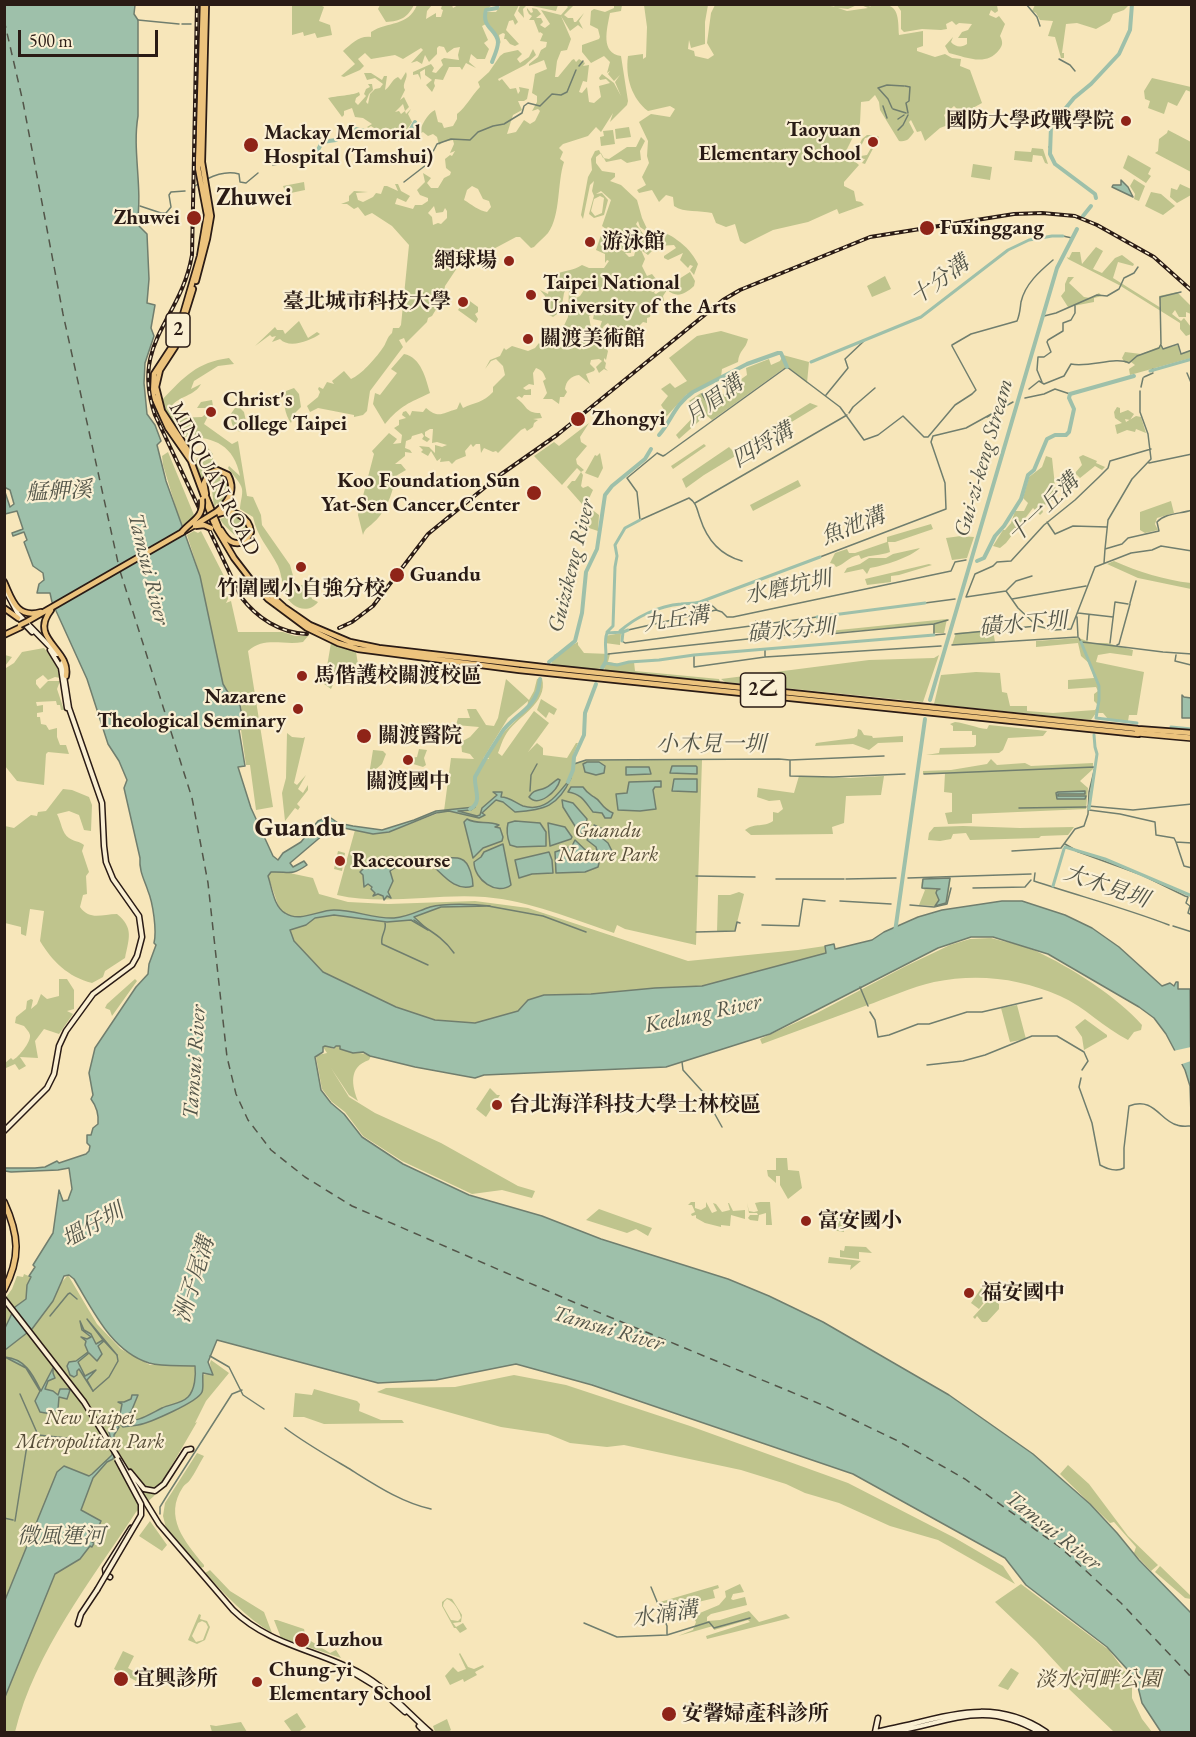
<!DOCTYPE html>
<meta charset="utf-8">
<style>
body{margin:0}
#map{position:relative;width:1196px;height:1737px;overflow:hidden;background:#f7e6ba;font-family:"EB Garamond",serif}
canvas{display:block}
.frame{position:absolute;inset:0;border:6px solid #2a1b15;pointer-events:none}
.scale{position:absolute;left:18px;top:30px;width:140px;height:27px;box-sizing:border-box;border:3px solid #2a1b15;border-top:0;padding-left:8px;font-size:18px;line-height:21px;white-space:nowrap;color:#2a1b15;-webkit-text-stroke:4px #faefd2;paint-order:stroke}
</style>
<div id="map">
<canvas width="1196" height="1737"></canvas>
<div class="frame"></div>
<div class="scale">500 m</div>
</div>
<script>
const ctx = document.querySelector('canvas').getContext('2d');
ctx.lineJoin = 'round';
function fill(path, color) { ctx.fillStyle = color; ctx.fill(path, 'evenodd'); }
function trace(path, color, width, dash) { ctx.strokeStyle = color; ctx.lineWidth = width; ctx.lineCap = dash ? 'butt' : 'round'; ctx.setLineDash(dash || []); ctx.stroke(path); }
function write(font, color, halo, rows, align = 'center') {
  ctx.font = font + ' "EB Garamond","Noto Serif TC",serif'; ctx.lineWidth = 4.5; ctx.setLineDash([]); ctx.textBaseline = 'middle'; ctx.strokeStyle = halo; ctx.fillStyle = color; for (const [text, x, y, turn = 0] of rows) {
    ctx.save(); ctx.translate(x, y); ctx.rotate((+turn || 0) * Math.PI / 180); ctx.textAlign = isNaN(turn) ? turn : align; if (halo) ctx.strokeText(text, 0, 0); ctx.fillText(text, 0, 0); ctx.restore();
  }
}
const green = new Path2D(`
 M806 4C816 8 825 4 835 7L832 5H857L848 9 838 8 847 11 868 8 861 5H871L869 7C875 4 878 5 884 5 900 5 898 23 899 35L923 31V46L917 48V51L935 57 945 54 952 58 961 59 960 66 970 70 982 103 962 114 954 106 944 115 948 125 940 128 925 141 921 131 917 132 911 120 909 122 914 132C909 139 907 142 899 141L880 110 879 102 875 95 869 101 861 102 860 123 845 153 859 165 844 182V186L854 191 856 201 861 202 864 205 839 214 837 209 808 222 773 230 745 244 740 241 735 224 726 227 716 223 712 213C700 210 684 213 674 206L673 197 666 195 659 202 652 190 639 193 637 190 646 185 642 177 649 163 647 156 648 141 639 122 651 114 670 117 675 109 670 106 648 111C632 99 625 77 628 56L643 54V59L646 57 647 27 644 5H708L705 22V44L691 48 689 40 688 49 694 51 695 56 708 59 714 55 707 43 711 13 715 5Z
 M292 5H320L324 7 319 21 330 25 332 35 317 38 315 33 304 36 303 32 292 35Z
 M380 5V4L414 5C407 18 401 21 386 22L378 9Z
 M417 5H432L427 11 426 19 436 13V17H441L443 10 441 9 442 5H452L453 8 458 5H492L484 12H496L501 5H519L514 15 518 22 515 25 513 20 509 21 506 30 519 44 515 46 510 44 506 39H504L505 34 503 33 499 35 501 44 495 32 489 28 485 20 486 24 482 26 488 40 484 43 489 49 485 59H477L471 54 469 62 476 68 466 63 462 70 460 67H449L443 80 435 79 434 83 435 86 432 92 426 85 432 80 425 75V69L420 72 421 80 418 74 413 75V72L431 64 434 68 432 72 436 73 443 65 441 60 444 58 459 60 458 55 460 47 454 48 447 53 444 47 439 46 437 48V54L429 62 425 55 422 64 417 61 411 63 423 50 421 48 403 59 395 55 371 59 365 53 358 59 364 66 360 70 344 77 341 76 355 64 343 51C351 44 360 35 371 37V32C388 21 408 27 417 5Z
 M520 5V4L558 5 556 11 527 5 523 9 524 18 518 11Z
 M566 5H574L564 15 568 18H573L574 22H576L584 13 579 21 583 29 578 25 570 31 561 16 571 39 567 50 561 51 557 61 555 77H558L572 60 574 59 576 62 579 59 585 63 583 66 589 65 587 82 583 81 579 92 582 93 587 87 589 102 594 103 601 97 599 86 610 83 606 79 600 80 599 78 602 74 614 83 621 96 615 82 620 75 614 81 608 74 610 71 607 73 610 62 604 56 591 63 582 52V45L599 39 600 37 598 29 590 25 591 11 594 9 605 12 614 8V5H622L621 11 610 13C607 29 600 53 621 56L628 101 627 105 610 122 613 113 601 132 596 127 588 136 563 144 559 148 563 152 560 159 564 162C557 183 561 215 548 233 544 238 538 242 534 247L531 248 520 237H516L486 253 467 260 457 268 445 286 443 298 432 316 428 318 427 322 406 343 404 338 399 340 403 347 370 391 367 411 363 415 354 417V415L318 408 310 412 307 406 318 397 320 392 318 389 319 387 323 389 327 382 334 384 332 381 344 371 351 379C361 375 375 359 382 349 387 343 386 338 392 333L393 328H399L401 325 409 245 392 226 372 213 365 216 358 207 354 209 347 204H341L349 201V196L354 191 368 192 356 193 358 200 363 202 373 197 376 193 381 194 384 186H387L398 191 395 184H398L401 191 410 196 406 202 397 198 395 204 413 209 415 205H422L428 201V198L420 195 417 190 425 182 423 173 431 178 427 183 431 188H438L444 178 450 175 451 172 446 168 445 159 450 155 452 156 455 151 450 153 454 144 453 140 443 142 439 145 437 137 433 134 428 136 423 132 419 134C421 126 427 114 435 110L438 122 442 123 444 128 453 126 457 119V114C467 106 471 96 480 87L478 82 489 72 500 56 504 53 518 50 522 54 517 59 520 63 529 57 533 49 536 55 525 65 498 79 499 81 502 79 510 89 516 88 518 94 520 91 519 87 529 89 527 99 524 101H518L522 110 513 115 507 134 516 132 524 120 530 124 535 121 540 111 538 109 532 111 537 102V96L532 93 535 74 547 69 544 60 529 66V64L538 57 541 50 546 47 547 42 540 41 543 34 540 32 539 33 534 20H529L532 16 529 14 527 10V8L531 13 533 12 532 8 537 9 541 14 536 18H541L543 22 540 25 545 28 550 24 541 10 561 15 568 7ZM472 186 478 189 483 199 489 201 491 207 487 212C479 211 471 204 464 200L467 190ZM434 206 436 213 443 212 445 208 447 211V218L441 224 438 223 433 225 432 217 428 213Z
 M897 5H997L998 11 995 13 991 10 989 15 996 18 999 16 1005 24 1000 36C1003 42 1003 45 999 50 986 67 966 57 949 53L945 46 953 37 951 42C955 47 962 48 967 44V38H958L962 32 968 30 972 24 959 23 956 25 952 21 946 24 947 29 941 30 922 29 904 32 901 29V11Z
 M1035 5 1042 4 1129 5 1124 10 1113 14 1110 21 1096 29 1077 23 1066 24 1062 53H1064V58H1061L1055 37 1048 36 1053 21 1040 20 1036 13 1032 11Z
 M406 72C409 78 401 84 405 90L400 100 404 97 409 107 405 111 403 104 395 112 399 111 401 114 405 111 406 114 411 109 408 114 412 122C406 132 401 137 388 136V131L385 130 380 132 371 126 368 128 367 127 372 124 363 118 355 117 352 108 344 111V115L342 117 328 98C335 96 355 95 359 92L360 95 356 98 355 102 358 105 366 96 364 94 366 89 370 87 368 84H372L373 90 369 94 366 102 368 104 370 94 375 89 380 88 383 84 375 78 367 80 364 73H371L382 80 384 76H387L385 90C391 86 391 80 398 77L401 80Z
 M1152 78 1191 87V92L1186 90 1177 106 1168 102 1164 114 1148 108 1150 101 1145 99 1144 91Z
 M629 127 631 137 616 139 615 129Z
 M613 130 615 144 601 146 600 137 604 136 603 131Z
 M1168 130 1191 142V163L1190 167H1191V172L1155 153 1158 151 1159 139 1167 133Z
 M867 135H872L876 139 877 136 879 137 865 164 862 163 865 159 859 158 856 152 862 139ZM870 137 873 138 874 143 867 155 861 156 859 154V150L865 138Z
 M641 137 645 141 640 151 641 160 627 163 621 159 606 162 601 153 596 157V163L602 171 615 173V177L610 181 621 185 637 200 642 218 649 233 640 227 638 221 636 224 644 235 651 234V236L647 237 648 240 652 241C663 232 666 232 677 240 687 247 692 253 698 264L694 275 690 270 693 266 690 265 688 268 680 260 683 253 668 260 664 258V256L676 248 674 245 659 246 658 249 653 250 648 255 641 250 645 259 642 266 647 276 652 274 656 279 652 281 650 291 653 292 656 289 654 293 656 294 663 289V286H668L690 272 695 281 694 286C684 295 677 298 667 290L663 296 664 301 659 297V302L653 309 651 307 647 310 651 311 650 317 647 318V323L643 322 640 325 639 333 637 334V340L634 342 636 346 633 349 629 341 623 339 624 334 620 331H616L615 328 611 336 610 333H607L611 327 608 323 604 326 599 333 596 329 600 327 602 321 593 319 594 314 589 316 591 328 608 351 606 360 604 358V361L606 363 605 368 608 371 604 369 599 373 596 367 602 361 599 359 591 360 590 364 595 369 594 371 586 374 590 384 579 375C571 376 566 381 565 389L567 392 564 397H560L559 404 552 399H543L547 393 543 381 546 379C543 372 543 371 536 368L533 373 534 385 529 384 523 388 526 390 531 389V395H524L522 398 519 396 516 398C527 405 525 413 540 413L542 418 533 419 538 420 534 423 533 427 527 431 525 428 521 430 498 453 496 451 493 452 484 448 481 453 480 444H476L473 447 471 444 465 451 466 456 456 460 452 464 449 461 440 462 441 458 437 461 431 451 428 456 421 452 423 450 419 446 429 447 435 453V445L442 447 447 445 437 442 432 443 433 429H430L425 432V436L430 439 427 442 422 439 424 436 422 433 412 436 411 439 406 441 405 448 410 450 412 453 405 452V456L395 464H401L406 470 389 480 393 488C390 500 383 515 373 523 368 528 365 528 363 535L358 515 374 454 372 451 389 433 397 439 393 444 401 443 402 435 394 428 399 425V420L406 418 402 415 403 412 406 411 410 416 412 411 423 412 426 408C439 419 442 413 457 409L460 402 463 408C475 402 483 403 493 392V387L505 375 503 366 496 359 491 361 485 369 490 360 500 356 504 348 506 350 512 346 528 351 535 348 539 343 541 345 549 341 548 336 561 332 568 317 569 289 571 287 581 286 575 295 576 298 580 296 584 290H591L592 288 590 285 569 283 564 293 561 311 553 317 545 313V296L540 290 548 294 550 283 556 274C566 270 572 271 582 265L589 268H604L609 261 607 260 605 263V254L596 250 601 235 609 242 619 241 618 249H614L616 251 621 250 625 252V249H620V241H625V244H631V253H625L629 257 634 256 637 244 635 242H629L630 232 626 234 625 239H622L623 232 619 229 615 230 608 227 606 229 602 226 611 200 601 191 596 194 602 193 608 200 604 215 594 218 589 214 594 196 592 191 594 181 590 185 583 219 581 215 588 177 592 170 591 159 595 151 599 150 603 158 609 159 627 147H636ZM600 196 604 198 602 213 595 216 591 211 594 199Z
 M1032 148 1043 149 1048 164 1045 163 1042 156 1033 155 1032 162 1014 160 1015 151 1031 152Z
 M1128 155 1151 168 1148 174 1151 176 1146 183 1123 168Z
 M973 164 992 167 990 180 971 177Z
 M1134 179 1145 186 1139 201 1134 199 1135 194 1130 186Z
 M304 182 305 190 286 194 283 186Z
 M1180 184 1191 189V195L1177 203 1170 197 1171 188 1177 190Z
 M1151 192 1161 194 1175 206 1163 215 1145 206Z
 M1096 247 1103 251 1093 269 1102 273 1115 258 1122 255 1134 264 1133 266 1118 262 1113 278 1161 308 1159 296 1177 292 1191 306V314L1186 312V317H1179L1175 310 1172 314 1181 321 1184 318 1191 327V334L1186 336 1180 329V323L1119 285 1068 259 1067 257 1069 258 1072 252H1080L1082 264Z
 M885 276 891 289 872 297 867 286Z
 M1068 277H1074L1069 283 1084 297 1090 298 1099 293 1102 296 1094 298V302L1068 307 1061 296 1065 291V284Z
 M467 299 478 307V312L475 314 478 319 476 323 458 310 460 307 457 304 458 302 460 304 462 300Z
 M299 321 308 338 317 332 320 334C310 341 289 349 280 339L272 342 276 336 272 337 270 335 255 346 275 327 277 330H283L285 334Z
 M721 331 748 339C746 349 739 350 738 362L722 369 721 377 686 395 665 418 666 413 661 405 668 396 661 389 670 383 675 388 687 381 669 358 697 336Z
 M1178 345 1180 354 1191 350V358L1130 375 1129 369 1135 365 1131 362 1125 363 1122 358 1125 352 1141 354 1161 346 1163 349Z
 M404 354C421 357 426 379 430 393 409 403 401 405 385 424L373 404 375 393 380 395 397 373 391 369Z
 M783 355 809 362 807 383 789 368 783 369 712 420 706 415 679 439 676 435 700 410 689 401 701 393 708 404 737 385 734 380H740L747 375 746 368 769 359 771 365 780 361Z
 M229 358 234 364 218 366 194 381 191 389 201 384C195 396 178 396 171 407L178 418 202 417 208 412 206 408H197L201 402 212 400 213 406 204 424 232 444 238 441 247 496 253 497 261 515 262 525 290 565 296 586 308 584 312 599 318 602C308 615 291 608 285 594 282 585 282 575 278 566 269 548 257 537 253 517L240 509C240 503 243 495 242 489 241 483 232 474 228 468L229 466 240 476C234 444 212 436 183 437L182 434 187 432 184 429 178 431 162 404V400C184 377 197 362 229 358Z
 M294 388 299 394 301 407 294 414 291 423C285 415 282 400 286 391Z
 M810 403 818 406 704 475 686 488 682 479 729 447 734 452 742 445Z
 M1117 407 1120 408V413L1128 410 1134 414 1130 420 1125 419 1126 422 1136 416 1141 417 1146 433 1136 429 1135 432 1127 430 1117 434 1115 425 1122 423 1115 418 1114 412Z
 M235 408H240L244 412 247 426 242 432C232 431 232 423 230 415Z
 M589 423 580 437 581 442 587 446 576 459 577 464 584 470 581 472 583 475 581 486 583 488 588 486 593 490 586 505 599 515 598 531 583 526 586 517 591 516 589 512 567 487 572 481H575L581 472 577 468 562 485 534 456 554 442 559 446Z
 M704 444 706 446 673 469 671 466Z
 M208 448 213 454C213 458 213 464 212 468 208 475 204 476 203 485L195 461Z
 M168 452 194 515 192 519 182 528 163 465 162 456Z
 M600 453 603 468 598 478 585 473 595 455 597 456Z
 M1083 455 1097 461 1096 463 1105 467 1102 470 1095 466 1080 478 1075 473 1082 465 1079 457Z
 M1046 456 1052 458 1056 495 1053 500 1041 507 1043 512 1040 515 1033 508 1006 543 1000 548 993 546 1003 530H1005L1011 523 1015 511H1024L1028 503 1023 498 1029 477 1042 467Z
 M218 471 224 473 231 483 228 497 219 507 217 503 214 507 212 490 213 472Z
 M798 480 801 486 753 511 750 505Z
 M1171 501 1174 513 1157 518 1155 524 1158 530 1145 533 1140 530V512Z
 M223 514C235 514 241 517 249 528L246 539 241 542C234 533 225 528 220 519L224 518Z
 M931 524 933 529 895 542H888L890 552C880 556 871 554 861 559L859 555C848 557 845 564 836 567L834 564 830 563 835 553 847 549 849 553H855L887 542V537Z
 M194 531 198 533 201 531 225 578 228 599 226 603 231 601 238 632H283L295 636H308L303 642C284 646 265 636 248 651L273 807 256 810 250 765H246L241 730 244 729 241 705 230 696 223 684 200 576 187 535Z
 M961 536 974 537 967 558 952 560 946 538Z
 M920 548C911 557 883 566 870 568L867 574 863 569 844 573 847 568 860 564 869 558H886L893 554Z
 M1114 561C1139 572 1164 580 1191 583V589L1138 578 1107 564Z
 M929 564 932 565 899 575 891 576V582L867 585 865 579Z
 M947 619 944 633H933L934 624 831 633 829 631Z
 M993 630 995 642 952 645 956 633Z
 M621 633 620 645 605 643V636Z
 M1079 638 1092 643H1107L1133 650 1132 656 1110 653 1098 655 1096 662 1144 672 1137 715H1129L1128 721 1108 719 1103 713H1096L1091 720 934 704 941 675 976 672 1000 673 1002 692 1007 693 1010 706H1027V711L1053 713 1095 710 1098 705 1094 701V694L1098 691 1096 687 1068 689V680L1094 678 1090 664 1081 656 1078 643 1036 647V641Z
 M578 642V645L584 653 610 654 608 662 620 664 634 662 635 671 719 679 720 682 606 671 604 668 595 669 551 665 554 655Z
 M331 643 356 652 358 664 349 666 347 673 344 672 336 678 331 689 324 684Z
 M44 648 56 663 60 678 55 677 48 680 43 675 36 680V684L40 689 48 681H60L57 689 64 710H61L60 705H57L56 701 36 702 37 706 43 705V712L37 713V717H40L41 724 46 725 49 730 57 728V737L60 745H66L69 754 48 752 46 754 44 785 17 781 5 766V655L12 657 5 666 6 668 14 663 22 652Z
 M939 655 923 702 725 682 721 679 869 660 934 658Z
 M519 666 921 708 909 709 518 669Z
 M542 678C549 704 515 717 505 736 502 741 500 748 498 753L502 756 534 711 549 723 528 752 537 743 543 748V755L567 758 576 743H578L573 756V763L588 760H702L696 945 625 929 617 925 614 933C572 919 530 901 485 897 436 893 385 906 337 895L355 830 373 834 389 832 444 811 451 758 474 759 470 754 462 752 461 742 470 737 479 727 456 725 458 718H470L467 709H476L486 725 494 726 498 718 506 679 529 700 534 691 537 679ZM528 701 527 709 504 732 487 756 489 759H483L508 718Z
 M541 699 557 709 554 715 549 712 546 718 537 710Z
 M955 722C966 723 976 728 987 729L989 725 1047 731 1043 736 1008 738 1003 750 999 753 926 755 939 753 940 748 974 747 976 745V735H972V731H953V726L950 724Z
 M858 729 861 730 864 735 872 736 873 738 903 736V742L878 743 869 750 853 744 815 746 816 743 854 738 857 736Z
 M287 733 292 737 303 738 305 737 294 783 297 785 306 775 298 789 303 793 308 785V790L297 804 300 807 298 810 295 808 285 821 282 793 286 778Z
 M419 749 427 750 424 758 426 765 423 767 410 763 411 758 417 757Z
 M373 750 383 751 386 754 382 764 369 775Z
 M991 759 997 765 1025 763 1031 766 1093 763V769L1080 781 1088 788 1086 809 972 814V823L948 824 945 813 952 812V793L944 792 945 773 923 774V771L951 770 987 764Z
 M799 776 849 778 884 776 881 795 846 796 844 823 832 827 833 834 751 835 745 830C756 822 763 828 773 821V812L778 813 783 809 780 800 769 801 757 797 758 788 794 793Z
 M63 789 72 790 89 797 92 805 91 831 84 830 79 815 69 811 57 814C61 821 62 834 69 838 75 842 79 841 84 845L82 851 89 872 86 876 87 894 83 895 80 907C90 921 102 914 117 914 134 928 129 938 125 958L105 971 103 977 92 983C68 977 52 961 40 941L44 911 30 909 26 936 21 934V927L5 923V826L14 828 31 815 37 816 38 812 46 811Z
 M963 826 1020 828 1074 827 1068 835 1041 836 1039 838 970 840 966 833 953 834 951 839 940 841 928 840 929 833 934 827Z
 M338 851 345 853 342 871 334 869Z
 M280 871 313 878 319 894 348 902 388 904 475 901 528 908 688 961 798 950 825 946 827 953 702 986 655 988 528 1000 518 1011 475 1023 435 1020 396 1007 323 972 294 941 286 928 268 876 271 872Z
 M951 878 947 904 934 906 919 905 925 890 921 888 922 879Z
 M739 892 744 894 735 931 717 932 718 895H730Z
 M991 938C1006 942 1022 945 1036 951 1070 967 1118 997 1142 1025L1141 1030 1134 1032 1128 1040C1104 1028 1085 1007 1060 996 1020 978 977 973 934 982 911 987 888 998 865 1006 831 1019 796 1031 762 1044L760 1039 817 1013 904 967 950 945 970 939Z
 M59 979H67L74 990V1009L67 1011 73 1014 59 1034 44 1029 35 1041 38 1058 20 1057 26 1066 19 1070 15 1064 6 1068 5 1063 11 1058 13 1060C19 1057 31 1042 30 1035 29 1031 26 1029 24 1026L15 1023 16 1017 26 1009 27 1001 31 999 33 1000 31 1009 37 1004 41 994 47 999 59 996Z
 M135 979 137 981 112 1016 110 1010 105 1008 107 1004Z
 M1017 1005 1026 1039 1010 1042 1001 1008Z
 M1085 1019 1107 1035V1037L1084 1050 1082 1037 1075 1027Z
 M325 1046 334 1049 336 1046H340V1049C350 1052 361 1052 371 1056L369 1060C348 1067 352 1086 358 1101L349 1095 331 1068 349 1097 375 1113 441 1143 518 1186 535 1191 532 1198 502 1190 472 1194 402 1161 363 1136 345 1112 332 1102 322 1089 316 1057 318 1055 327 1053 323 1047Z
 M490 1088 497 1095H500L486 1117 476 1109Z
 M776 1158H787L788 1170 799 1171 802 1188 788 1199 780 1185V1176H776V1183L768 1176 767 1170H776Z
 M691 1202H695V1208L701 1210 706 1207V1202L712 1213 717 1211 713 1203 716 1204 722 1212 730 1210 728 1203H729L733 1211 745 1210V1219L731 1215 730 1226 721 1225V1227L705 1223 696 1218V1215L692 1216 691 1214 695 1212 692 1205H688Z
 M760 1202H770L772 1225H766V1213L759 1215 758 1221 750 1220 748 1218 750 1215H758L757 1213H749L747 1203 749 1211 754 1212 758 1211 755 1203Z
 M599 1209 652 1228 648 1236 636 1229 627 1233 586 1220Z
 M833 1218H839V1221L848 1222V1226L844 1228V1232L832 1230Z
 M845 1246 866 1247 872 1253 859 1252V1259L840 1257V1250L844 1251Z
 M829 1257 861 1261 850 1270 851 1265 828 1263Z
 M24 1274 33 1278 61 1283 68 1275 97 1324 121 1349 150 1365H194L197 1375 212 1374 210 1363 211 1360 229 1373 206 1401 195 1423 197 1422 154 1496 136 1512C91 1581 35 1651 15 1732H4V1300L12 1289 17 1276 23 1277Z
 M982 1287 991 1293 979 1309 971 1303Z
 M993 1295 994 1296 993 1299 999 1304V1309L987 1322H982L977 1316 975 1319 973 1317Z
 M514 1375 566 1385 690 1426 848 1483 955 1538 1003 1566 1015 1584 938 1540 890 1526 839 1503 805 1493 786 1484 741 1470 624 1445 607 1447 570 1443 548 1434 501 1427 377 1392 386 1388 455 1387Z
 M314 1389 357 1401 360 1404 359 1411 381 1420H402L404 1423 324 1424 304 1417H293L295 1393 312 1395Z
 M197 1453 204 1456C199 1464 195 1473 190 1480 188 1483 185 1484 183 1487 163 1517 185 1542 204 1565V1567L200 1568 166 1528 163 1516 165 1503Z
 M1068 1465 1089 1484 1128 1536 1158 1565 1151 1571 1134 1553 1136 1547 1114 1522 1110 1523 1060 1474Z
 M150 1521 167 1545 162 1551 139 1536Z
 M1160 1566 1191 1596V1599L1185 1598 1155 1572Z
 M210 1570 230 1591 264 1612 272 1633C245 1617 226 1595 205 1573Z
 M740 1584 744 1592 733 1594 731 1599 733 1600 745 1597 747 1605 711 1614 707 1617V1621L720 1620 749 1611 759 1622 786 1614 790 1618 707 1639 706 1636 750 1622 748 1620 714 1630 713 1626 678 1636 693 1630 696 1622 693 1616 695 1615 719 1605 726 1597 725 1591Z
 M1021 1584 1109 1650 1132 1681V1698L1142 1719 1152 1732H1114L1069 1689 1072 1680 1036 1641 995 1602Z
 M718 1585 719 1588 713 1590 715 1598 664 1610 660 1602Z
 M447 1598 452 1599 462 1615 461 1622 453 1623 456 1627 463 1623 467 1629 460 1633 456 1628H454L442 1606V1602ZM447 1599C454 1601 460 1612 461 1618L458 1621 451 1620 443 1606 444 1602Z
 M199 1614 201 1615 200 1619 207 1621 210 1627 205 1640 197 1644 188 1640ZM202 1621 206 1623 208 1627 203 1640 196 1642 192 1636 198 1623Z
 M274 1620H277L304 1629 306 1638 330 1653 336 1650 341 1658 281 1638Z
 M123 1651 134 1656 128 1668 140 1675 136 1681 114 1669Z
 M460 1653 468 1667 474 1669 483 1665 484 1667 475 1672 477 1675 464 1682 463 1679 450 1685 445 1676 453 1667 458 1672 466 1669 459 1654Z
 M1011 1668 1019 1673 1008 1690 998 1686Z
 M297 1713 306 1727 298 1732H292L284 1721Z
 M447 1719 451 1730 448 1732H435L433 1726Z
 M241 1722 247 1732H212L210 1725 216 1726Z`);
const water = new Path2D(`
 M5 5H135L134 14 138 20V116C132 151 143 187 137 224L147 234 149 279 147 303 155 305 151 328 154 336 145 363 144 383 147 414 155 425 161 441 157 445 166 481 200 576 223 684 230 696 240 705 244 727 239 730 245 766 238 767 251 808 273 856 278 860 283 853 301 842 318 821 325 818H331L338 823 353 826 382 830 414 820 436 811 475 807 471 810 458 811 477 816 480 815 482 808 497 795 493 792H502L501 797C510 797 515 803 523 806 547 813 558 793 571 778 558 807 544 810 515 812L503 802 496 800 482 813 485 815 479 818 449 811 436 813 389 832 373 834 339 827 330 829 290 863 293 867 304 861 307 865C290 877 289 871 271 872L268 876C272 888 274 907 285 913 300 923 318 910 334 910 355 910 374 919 394 918 408 917 418 911 430 907 445 903 474 904 490 906L441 907 414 917 428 930 411 920 387 922 334 915 315 918 306 925 290 930 294 941 323 972 396 1007 435 1020 475 1023 518 1011 528 1000 544 995 591 994 655 988 702 986 826 953 825 946 834 944 835 949 872 940 884 932 918 917 942 910 1002 901H1022L1065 915 1092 928 1119 947 1162 986 1170 983 1174 986 1176 982H1178V989H1190L1191 1115 1190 1086 1185 1070 1166 1034 1154 1018 1139 1007 1048 954 993 937H971L938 948 770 1034 666 1067 484 1075 475 1078 415 1067 370 1056 363 1052 353 1053 340 1049V1046H336L334 1048 325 1046 323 1047V1052L315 1057 321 1090 331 1103 344 1114 362 1137 403 1164 469 1195 542 1216 601 1239 728 1279 769 1296 823 1322 949 1395 1033 1454 1090 1504 1117 1533 1139 1560 1191 1613V1732H1161L1142 1703 1136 1679 1107 1647 1026 1585 1005 1558 853 1474 592 1385 516 1364 436 1380 378 1383 217 1340 208 1362 213 1375 203 1373C202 1379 204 1387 202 1392 198 1402 149 1423 138 1425 133 1426 128 1426 123 1427L120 1424 119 1417 114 1415 113 1420 111 1415 120 1414 122 1404 118 1402H124L131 1399 132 1395H138L131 1412 121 1419 122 1422C138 1422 148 1415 162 1408 170 1404 181 1404 188 1397 195 1390 196 1375 195 1366 180 1365 164 1367 149 1363 111 1351 93 1310 74 1279L69 1275 64 1276 53 1301 32 1329 5 1350V1328L15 1307 26 1299 27 1285 31 1277 29 1276 35 1267 33 1265 53 1233 59 1190 63 1201 68 1200 72 1189 69 1168 58 1170 11 1172 5 1171V1168H35L45 1167 57 1161 59 1163 86 1154 89 1151 90 1146 87 1143V1135H91L93 1128 98 1124C99 1114 97 1107 91 1099L93 1095 89 1073 95 1048 136 987 148 974 149 964 156 945 154 943C157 931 153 903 148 891 144 879 139 871 140 858L124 788 127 780 119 761 108 744 87 679 52 602 50 593H37L39 584 44 580 43 573 33 566 24 542 27 540 24 532 13 536 12 533 23 529 17 511 5 514V492L10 507 14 504 10 490 4 487Z
 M1121 180 1128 187 1133 197 1112 187 1113 185H1121Z
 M715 387 721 396 708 404 702 394Z
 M1182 695 1184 697 1191 698V718H1182Z
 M587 762H599L605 766 604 773 596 775 585 772 583 764Z
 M672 766H696L697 767V774L670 773Z
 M626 767H649L651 774 626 775Z
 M558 779 560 780C557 791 539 808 529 797 534 789 538 791 545 788 550 786 553 782 558 779Z
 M674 779H697V792L672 791Z
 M661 781V787H655L653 790 656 809 640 811 618 810 616 794 627 793 629 782Z
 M571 787H583C587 793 588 793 594 797 602 801 600 807 613 813L611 818H605L602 813 593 812C585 802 582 794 568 792Z
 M1058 792 1085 791V794H1058V796H1086L1085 799H1057L1056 793Z
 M562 800 573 803 587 819 583 833 580 834 563 807Z
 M467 819C477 825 488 820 499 825L495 827 500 828 503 837 502 841 483 848 473 858 464 822Z
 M515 821 540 823 546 832V846L517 847 510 845C507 837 506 831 508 823Z
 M548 823 565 827 572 837 571 839 550 846Z
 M594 825 605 830 606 833 602 838 608 843 612 851 602 856 598 854 596 847 587 840 594 830Z
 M575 840 599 863 598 867 585 872 556 873 555 852 572 846Z
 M503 844 511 885C497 896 474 880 474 862L481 857 484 852Z
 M549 852 552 860 553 873 532 874 519 878 515 860Z
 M445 858C449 858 457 857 461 859 470 862 473 880 473 886 456 892 444 876 433 866V859Z
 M394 861 399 865 390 871 393 881 388 892 391 898 387 896 384 900 383 896 378 894 373 896 375 893 371 889 372 887 368 884 364 887 363 875 360 872 366 866 388 867Z
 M950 878 946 903 935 906 939 900 936 893 937 890 940 889 922 888 923 879Z
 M87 1319 117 1355 104 1341 98 1346 102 1354 97 1361 89 1353 78 1362 85 1376 96 1370 87 1380 93 1391 79 1369 77 1371V1375L74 1377 70 1375 67 1366 69 1362 76 1361 88 1352 85 1345 86 1341 81 1337 87 1339 91 1337 82 1330 80 1321 84 1330 91 1334 96 1344 103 1340Z
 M5 1357C26 1359 33 1375 41 1391L53 1368V1373L55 1378 48 1381 45 1389 53 1391 58 1395 60 1389H68L70 1390 67 1399 59 1397 58 1409 51 1414 40 1412 35 1401 40 1391 26 1368Z
 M114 1423 119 1427 114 1435 116 1449 113 1459 107 1462 93 1478 81 1510 101 1521 92 1542 94 1543 92 1547 90 1546 80 1559 55 1574 5 1697V1600L57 1472 64 1466 89 1476 92 1474 112 1455V1444L109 1432Z`);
const pier = new Path2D(`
 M185 527 188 532 54 610 51 605Z
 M1191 1047V1061L1179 1065 1173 1051Z`);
const stream = new Path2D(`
 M1026 4 1037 17 1040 26
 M138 20 179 24
 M182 24H191
 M1059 59 1070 65 1075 71
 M579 66 583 61
 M905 86 910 87 909 101 906 103 908 113
 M878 88 887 85 904 86
 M879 89 888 99 892 108
 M883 106 887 118
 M893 109 906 113
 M898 119 904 115
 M898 130 903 125 908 115
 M1049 147 1050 146
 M273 165 300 160
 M207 179C217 174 228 171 239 174L240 182 246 183 258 173
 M404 182 426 165 437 144 451 139 470 140 478 132 493 126 504 124 522 113 524 106 528 103 540 106 552 94 561 95 567 92 576 70
 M192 188 198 184
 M140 206 161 213H166L171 207 169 195 171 192 185 191
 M1063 236 1072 238
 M1044 316 1056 313 1097 295 1107 296 1119 289 1124 278 1134 273 1138 267
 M1161 345 1163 349 1178 344 1181 354 1192 350
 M1153 369V371
 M1187 373 1192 385
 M1144 377 1153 373
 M1042 382 1037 370 1038 357H1044L1051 352 1047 342 1048 340 1063 331V323L1071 320 1075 313V306
 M1141 387 1143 378
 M1029 389 1039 381 1044 384 1064 376 1071 364C1089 368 1116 356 1129 363L1137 356 1159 348 1161 344 1160 297 1181 292
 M826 395 848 368 845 359 865 340
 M1025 398 1044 394 1055 389 1070 394
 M849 413 853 407 875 388
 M987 417 992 414
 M657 453 663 456 665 455 787 367 840 407 864 440 878 435 903 416 924 437H928L955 405 972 394 976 390 952 346V345L971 334 1017 321C1020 314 1020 309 1021 302 1025 284 1040 271 1053 260
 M656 454 627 478 637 492 640 520 689 498C697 503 697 510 700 518 707 540 720 555 742 561
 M1149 463 1192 454
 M695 503 847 415
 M1047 522 1055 534 1073 526 1107 527
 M1105 549 1108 520 1132 479 1151 459 1148 434 1140 412V391
 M820 557 946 509 945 483 931 442 933 436 966 428 1013 402
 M1104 563 1105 549 1122 544 1128 538 1159 531 1157 522C1165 513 1180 514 1192 510
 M1032 576 1016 581 1006 591 966 597 975 574 993 566 997 562 1011 561 1044 525 1075 500 1099 477 1108 468 1110 461 1151 449
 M1006 591 1018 608 1036 625
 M1012 599 1086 586
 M706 600 717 610
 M925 603 955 599
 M1130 603 1136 581
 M1078 613 1113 617
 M756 621 757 638
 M934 625V635L945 634
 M628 630 716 610 722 612 727 617H733L951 571 955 562 966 560
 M955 634 1037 626 1054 630 1071 629 1095 567 1131 553 1152 550 1161 546 1192 551
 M1079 638 1081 642 1091 643 1163 652 1192 654
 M1087 640 1089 615
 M622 641 625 643 817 617
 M1110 643 1115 602 1128 604
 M952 645 1078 637 1077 617
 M1117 645 1119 644 1130 604
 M765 649V656
 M608 654 822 631 829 634 934 624 948 620
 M694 655V667L765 657 941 646
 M1176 655 1175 661 1191 665
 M790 760 884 756
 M574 764 586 760 779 759 790 760V776L833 777 905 774
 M924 774 1095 767 1089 792 1088 814 1084 826 1075 829 1061 848 1012 851
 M530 791 531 775 537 764
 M1088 806 1133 810 1192 804
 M1019 808 1086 807
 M1089 810 1120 814 1155 822 1156 835 1174 838 1176 842 1192 843
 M1176 842 1184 866 1192 868
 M1065 844 1077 851
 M1076 851 1142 875 1185 896 1188 897 1186 903 1190 906 1188 913 1192 915
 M1035 873 1034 881C1079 896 1125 908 1169 925
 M696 876 755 877
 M908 878 1031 874
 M776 879H844
 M846 879 896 878
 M973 888 1025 887 1031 880
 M840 901 891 904
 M910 905 934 907 947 904 951 888
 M488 906 543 916 586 932
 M414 920C430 931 443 937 454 953
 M385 923C387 931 380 935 382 944L428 965
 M762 925 799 926 803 899 825 901
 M1173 926 1192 932
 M696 932 735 931 737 922 740 923
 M860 987 868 1006
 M870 1012 875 1020 878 1037 889 1035 918 1024H929L967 1012H982L1042 998
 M682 1062 683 1070 702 1091 722 1127
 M927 1065 963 1061 985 1055 1032 1036H1057L1084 1052 1088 1061 1082 1070
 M1081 1078 1079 1087 1092 1123 1100 1165C1107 1169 1117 1172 1124 1168V1148L1129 1106C1154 1096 1160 1121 1177 1125 1181 1127 1187 1126 1192 1126
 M50 1316 68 1294 70 1293 77 1299
 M210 1356 229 1367 243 1395 264 1409
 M93 1391 109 1377 118 1361 117 1355
 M20 1394 38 1435 67 1438
 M285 1428C305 1443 326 1455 348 1468 374 1484 400 1502 431 1509
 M160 1514V1507L168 1494 232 1394 242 1390
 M4 1518 13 1520
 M15 1521 28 1439
 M651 1587 667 1626V1634
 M584 1623 617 1637 667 1635 709 1622 714 1628 750 1618`);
const canal = new Path2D(`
 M811 362 921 317 1008 250 1029 240 1052 236H1063
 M1150 371 1192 359
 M817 617 925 603
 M628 630 623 632 607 633C603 643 608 653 605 663L617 665 629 662 659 660 694 655 934 635
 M620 631C636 617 658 606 681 604 688 603 693 604 700 602L820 557
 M607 632 613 626 615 567 617 556 615 545 625 528 640 520
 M622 641 623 632
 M1081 642 1099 686V700L1096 718 1137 723
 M1171 727 1192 729
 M1089 809 1097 754 1095 747 1094 735
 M1065 847 1105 859 1192 896
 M1053 886 1064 849`);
const river = new Path2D(`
 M492 62C494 56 498 49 498 42 497 29 481 28 486 10L497 8 498 4
 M316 154 322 142 336 140 356 129 397 139 408 134 415 122
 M1096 198 1095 194 1055 164 1050 154 1051 126 1074 98 1091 84 1119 54 1130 30 1132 4
 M1083 216 1091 206
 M659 435C672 420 674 405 693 392L747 364 778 353H781L787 367
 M977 561 984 558 995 536 1004 526 1021 499 1028 475 1034 470 1047 439 1055 435H1066L1069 432 1074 409 1069 398 1070 394 1134 376
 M549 662 575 641 582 613 586 572 597 549 605 495 612 486 645 459 651 449
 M602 668 605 663
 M930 700 1057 268 1077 229
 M568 782 573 770 574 757 584 735 585 713 596 684
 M470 809C483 802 474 789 475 777 483 762 492 747 502 732 511 718 531 710 537 693 539 689 539 684 540 679
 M895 932 925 719`);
const ferry = new Path2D(`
 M4 20 23 102 63 314 119 567
 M120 571 192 798 208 883 227 1057 236 1094 248 1120 271 1150 305 1177 352 1206 571 1301 825 1406 898 1441 965 1479 1061 1548 1121 1603 1192 1678`);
const secondary = new Path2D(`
 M7 593 18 614 57 654
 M17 616 32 632
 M50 650 61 668 67 708
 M4 1131 47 1088 54 1074 59 1046 66 1031 93 994 132 965 137 956 142 937 139 916 113 879 106 862 104 846 102 803 69 708 62 663
 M4 1299 84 1402 159 1524 233 1610C269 1645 317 1650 360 1673 387 1688 407 1712 430 1732
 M130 1472 144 1489 155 1491 164 1484 186 1450 191 1449
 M110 1577 106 1575 105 1569 131 1528
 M78 1624 81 1614 97 1590
 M354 1673 377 1687 405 1712
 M419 1726 425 1732
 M875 1732 878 1718
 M876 1732C887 1729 900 1727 912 1724 960 1711 1002 1702 1046 1732
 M892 1732C949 1723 983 1699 1039 1732`);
const primary = new Path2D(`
 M203 4 198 168 207 215 200 256 177 335 173 345 154 374 153 395 168 428 191 461 215 526 234 558 254 584 268 599 307 628 338 643 358 649 519 670 1138 734
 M196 281 207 239 211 216 202 162 206 4
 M189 452 162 411 156 387 160 370 175 347 193 289
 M205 494 221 533
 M206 494 204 483 209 473 217 470 228 475C236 490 229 502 216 512
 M218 514C232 508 249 516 251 532L246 541C233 547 227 540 221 530
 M255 581 284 607 310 625 350 642 379 648 552 668 1138 729 1192 733
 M4 582C12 599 16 619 41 612
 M4 608 18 618
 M51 610C28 639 71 649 66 676
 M28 621 193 526
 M4 635 21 627`);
const highway = new Path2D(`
 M1137 733 1192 738
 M4 1202C19 1235 21 1257 4 1290`);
const rail = new Path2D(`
 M197 4 192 255C181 320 130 342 155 415L241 597C257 618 280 633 307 634
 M339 628 352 622 373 606 428 534 500 475 557 435 723 300 740 290 870 237 1014 214 1042 213 1075 216 1097 225 1154 257 1192 291`);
const secondaryBridge = new Path2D(`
 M97 1590 141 1515V1504L117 1459`);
const primaryBridge = new Path2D(`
 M195 525 216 512
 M195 526 204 525 211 528
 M182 532C192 520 204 518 202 499
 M20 625 28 621`);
const markers = [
 [1126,121,6,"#8f2418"],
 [873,142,6,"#8f2418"],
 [251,145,8,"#8f2418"],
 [194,218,8,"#8f2418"],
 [927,228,8,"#8f2418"],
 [590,242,6,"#8f2418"],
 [509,261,6,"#8f2418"],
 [531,295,6,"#8f2418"],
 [463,302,6,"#8f2418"],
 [528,339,6,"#8f2418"],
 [211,412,6,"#8f2418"],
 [578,419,8,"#8f2418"],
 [534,493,8,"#8f2418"],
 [301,567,6,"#8f2418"],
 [397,575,8,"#8f2418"],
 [302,676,6,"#8f2418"],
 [298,709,6,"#8f2418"],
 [364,736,8,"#8f2418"],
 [408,760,6,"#8f2418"],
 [340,861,6,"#8f2418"],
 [497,1105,6,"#8f2418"],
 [806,1221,6,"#8f2418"],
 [969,1293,6,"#8f2418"],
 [302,1640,8,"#8f2418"],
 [121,1679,8,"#8f2418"],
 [257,1682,6,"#8f2418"],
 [669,1714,8,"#8f2418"]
];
const shields = [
 [178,330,24],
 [763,690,45]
];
const shieldNames = [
 ["2",178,330],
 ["2乙",763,690]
];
const poiNames = [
 ["國防大學政戰學院",1114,121,"right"],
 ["Taoyuan",861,130,"right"],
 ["Elementary School",861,154,"right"],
 ["Mackay Memorial",264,133],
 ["Hospital (Tamshui)",264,157],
 ["Zhuwei",180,218,"right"],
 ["Fuxinggang",940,228],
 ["游泳館",602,242],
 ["網球場",497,261,"right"],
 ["Taipei National",543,283],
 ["University of the Arts",543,307],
 ["臺北城市科技大學",451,302,"right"],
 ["關渡美術館",540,339],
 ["Christ's",223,400],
 ["College Taipei",223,424],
 ["Zhongyi",592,419],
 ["Koo Foundation Sun",520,481,"right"],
 ["Yat-Sen Cancer Center",520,505,"right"],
 ["Guandu",410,575],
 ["竹圍國小自強分校",301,589,"center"],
 ["馬偕護校關渡校區",314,676],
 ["Nazarene",286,697,"right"],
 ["Theological Seminary",286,721,"right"],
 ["關渡醫院",378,736],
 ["關渡國中",408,782,"center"],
 ["Racecourse",352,861],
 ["台北海洋科技大學士林校區",509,1105],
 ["富安國小",818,1221],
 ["福安國中",981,1293],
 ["Luzhou",316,1640],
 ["Chung-yi",269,1670],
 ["Elementary School",269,1694],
 ["宜興診所",134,1679],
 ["安馨婦產科診所",682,1714]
];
const streetNames = [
 ["MINQUAN ROAD",214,479,62]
];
const parkNames = [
 ["Guandu",608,831],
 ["Nature Park",608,855],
 ["New Taipei",90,1418],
 ["Metropolitan Park",90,1442],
 ["淡水河畔公園",1098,1680]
];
const waterNames = [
 ["十分溝",940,281,-36],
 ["月眉溝",714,401,-36],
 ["四埒溝",763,446,-30],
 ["Gui-zi-keng Stream",984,458,-74],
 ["艋舺溪",59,492,-3],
 ["十一丘溝",1044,509,-44],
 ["魚池溝",853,527,-21],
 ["Guizikeng River",572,566,-76],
 ["Tamsui River",148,569,76],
 ["水磨坑圳",788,588,-12],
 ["九丘溝",676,620,-8],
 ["磺水下圳",1023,625,-5],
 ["磺水分圳",791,631,-5],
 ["小木見一圳",711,745],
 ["大木見圳",1106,887,19],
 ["Keelung River",703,1014,-12],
 ["Tamsui River",195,1062,-86],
 ["塭仔圳",93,1226,-29],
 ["洲子尾溝",195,1280,-73],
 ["Tamsui River",608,1329,16],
 ["Tamsui River",1053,1531,38],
 ["微風運河",61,1537],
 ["水湳溝",665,1615,-9]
];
const quarterNames = [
 ["Zhuwei",254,198]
];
const districtNames = [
 ["Guandu",300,829]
];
fill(green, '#bfc48d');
fill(water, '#9ec0aa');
trace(water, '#707e6e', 1.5);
fill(pier, '#f7e6ba');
trace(stream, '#707e6e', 1.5);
trace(canal, '#9ec0aa', 3);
trace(river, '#9ec0aa', 4);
trace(ferry, '#535549', 1.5, [8, 6]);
trace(secondary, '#2a1b15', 7);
trace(primary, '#2a1b15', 8);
trace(highway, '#2a1b15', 8);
trace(secondary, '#faefd2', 4);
trace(primary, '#ecc37d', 4.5);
trace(highway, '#ecc37d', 5);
trace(rail, '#2a1b15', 4);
trace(rail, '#faefd2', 1.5, [4.5]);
trace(secondaryBridge, '#2a1b15', 7, []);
trace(primaryBridge, '#2a1b15', 8, []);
trace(secondaryBridge, '#faefd2', 4);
trace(primaryBridge, '#ecc37d', 4.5);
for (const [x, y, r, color] of markers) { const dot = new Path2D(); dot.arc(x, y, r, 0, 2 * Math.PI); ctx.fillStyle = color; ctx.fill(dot); trace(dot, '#faefd2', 2); }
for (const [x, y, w] of shields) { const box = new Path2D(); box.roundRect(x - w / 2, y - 17, w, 34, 4.5); ctx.fillStyle = '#faefd2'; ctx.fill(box); trace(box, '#2a1b15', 1.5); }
write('bold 20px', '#2a1b15', null, shieldNames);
write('bold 21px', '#2a1b15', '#faefd2', poiNames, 'left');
write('21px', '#2a1b15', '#faefd2', streetNames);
write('italic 21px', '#574e39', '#faefd2', parkNames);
write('italic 22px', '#535549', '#faefd2', waterNames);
write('bold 24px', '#2a1b15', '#faefd2', quarterNames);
write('bold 27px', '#2a1b15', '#faefd2', districtNames);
</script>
